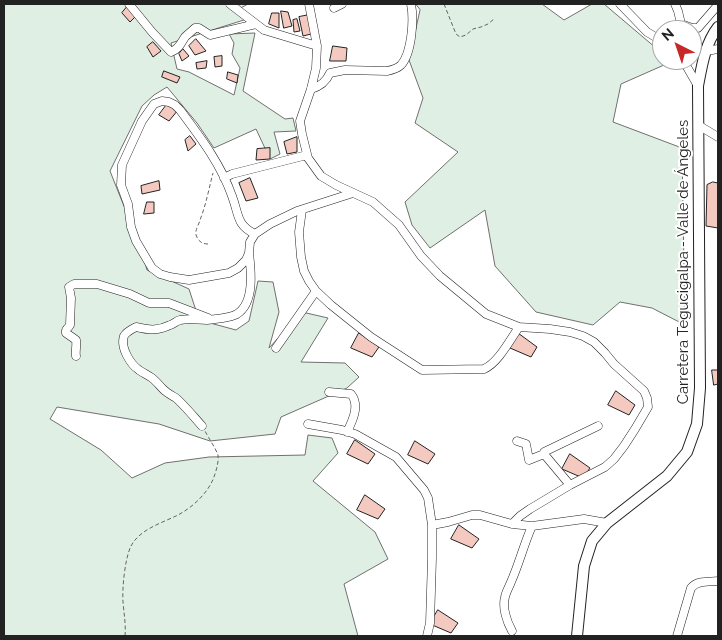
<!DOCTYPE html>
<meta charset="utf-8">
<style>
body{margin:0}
#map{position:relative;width:722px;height:640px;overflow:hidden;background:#fff;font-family:Raleway,sans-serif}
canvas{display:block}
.frame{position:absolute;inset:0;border:5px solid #222;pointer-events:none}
.north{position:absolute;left:652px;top:20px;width:50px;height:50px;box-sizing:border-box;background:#fff;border:1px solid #a7a7a7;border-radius:50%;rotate:319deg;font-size:14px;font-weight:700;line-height:20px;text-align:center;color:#222}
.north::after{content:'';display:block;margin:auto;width:18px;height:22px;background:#c62828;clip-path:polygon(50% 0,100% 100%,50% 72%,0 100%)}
</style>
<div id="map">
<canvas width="722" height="640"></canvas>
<div class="frame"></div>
<div class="north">N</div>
</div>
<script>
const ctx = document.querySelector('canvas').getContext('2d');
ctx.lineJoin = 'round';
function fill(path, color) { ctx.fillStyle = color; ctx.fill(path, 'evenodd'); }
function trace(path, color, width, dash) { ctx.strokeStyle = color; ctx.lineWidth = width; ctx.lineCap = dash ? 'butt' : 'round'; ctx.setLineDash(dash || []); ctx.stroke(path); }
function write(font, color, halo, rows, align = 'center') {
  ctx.font = font + ' Raleway,sans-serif'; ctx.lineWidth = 4; ctx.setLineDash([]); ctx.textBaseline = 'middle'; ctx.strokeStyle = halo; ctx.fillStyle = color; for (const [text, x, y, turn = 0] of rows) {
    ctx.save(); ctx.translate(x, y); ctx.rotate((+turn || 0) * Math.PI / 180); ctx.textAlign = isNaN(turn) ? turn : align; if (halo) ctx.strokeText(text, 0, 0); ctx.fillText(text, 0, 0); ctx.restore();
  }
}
const green = new Path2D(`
 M4 4H248L237 10 247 19 171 43 177 69 189 72 234 95 240 68 232 54 234 43 229 34 255 33 243 91 285 119 293 118 296 131 274 132 280 154 270 159 256 129 214 148 197 123 167 87 154 95 142 106 110 171 141 249 147 270 189 289 199 320 236 330 249 321 258 281 273 282 279 312 269 348 302 312 328 318 301 362 345 363 359 377 347 388 281 417 275 434 210 441 159 424 57 407 50 419 101 450 132 478 165 463 209 457 305 455 308 435 332 438 338 453 313 481 375 532 388 559 344 584 358 636H4Z
 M416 4H542L564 20 592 4H604L656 48 664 65 621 84 613 122 682 148 685 325 652 308 620 302 593 325 536 312 495 266 485 210 430 248 412 225 405 202 458 152 415 123 423 98 409 60 420 10Z`);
const building = new Path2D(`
 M127 7 136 16 130 22 122 13Z
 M281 11 288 12 292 26 284 28Z
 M272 13H279V28L269 24Z
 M309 15 311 34 303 36 299 17Z
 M297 19 300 31 294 32 293 20Z
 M196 39 206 51 195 55 189 46Z
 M153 42 161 51 153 57 147 47Z
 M333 46 347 48 346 61H330Z
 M183 49 189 56 182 61 179 54Z
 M222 56V66L215 67 214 57Z
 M207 61 206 68 197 69 196 63Z
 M164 71 180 77 177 83 162 77Z
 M228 72 238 75 237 83 227 79Z
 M168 103 178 110 169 121 159 115Z
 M190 136 196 144 188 151 185 140Z
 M297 137V152L287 154 284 142Z
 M270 148V159L256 160 257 149Z
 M250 178 258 198 246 201 239 183Z
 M159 181 160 190 142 194 141 186Z
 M713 182 718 183V228L706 226 707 185Z
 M147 202H154V213L144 214Z
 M359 333 379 347 372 357 351 348Z
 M518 333 537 347 531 357 510 348Z
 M712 370H718V384L714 385Z
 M616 391 635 405 629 415 608 405Z
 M355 440 375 454 368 464 347 454Z
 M415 441 435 454 428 464 408 455Z
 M570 454 590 468 583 478 562 469Z
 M365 495 385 509 378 519 357 510Z
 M459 525 479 539 472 548 451 539Z
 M438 610 458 623 451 633 430 624Z`);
const path = new Path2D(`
 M444 4 456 34 460 37 466 35 473 29 481 27 488 24 494 19
 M208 244C202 244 198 241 196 235 195 229 199 225 200 220 206 205 209 188 213 173
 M125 636C126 625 124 614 123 602 122 588 125 558 131 546 140 529 162 523 178 515 193 507 208 493 214 477 216 471 219 462 218 455 216 449 208 437 205 431`);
const minor = new Path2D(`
 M129 4 152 32 171 52C179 49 181 43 185 37 188 34 192 31 195 28H199L210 35 256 24
 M230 4 264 30 317 46 316 68 311 89 300 121 302 134 308 158 321 176 336 185 373 202 399 225 421 256 440 276 486 314 519 327 550 329 570 332 583 336 594 342 605 353 614 364 644 391 647 398 648 407 635 429 624 446 614 459 605 467 570 485 530 509 520 516 512 524
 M309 4 317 46
 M620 4 647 32 662 41
 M675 4 678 11 682 28
 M334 8 342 4
 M681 24 692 28H698L718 5
 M706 51 718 49
 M683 60 698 86
 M311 89C319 87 326 82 330 73L345 70 387 71C392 70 397 69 401 65 412 53 414 19 411 4
 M698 125 718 137
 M224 178 232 174 307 155
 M302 210 299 232 301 257 304 271 309 281 316 291 331 305 371 337 422 370 484 369C498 363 510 340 519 327
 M255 234C236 225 239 214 232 196 221 164 200 137 180 110L175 105 169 102 162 101 154 104 142 121 122 165 121 185 128 204 131 227 136 241 152 268 160 274 170 277 189 280 229 273 238 268 246 260 249 253 250 242 255 234 270 224 297 211 353 193
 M276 348 316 291
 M76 356C75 351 77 346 76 340L66 333C65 328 68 329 70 325L71 298 69 287 74 284H97L130 294 149 303H169L208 318
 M329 392 351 394C360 405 353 420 347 432
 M308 424 342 430 355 434 396 457 424 490 428 498 432 525V558L430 623 427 636
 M202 426C194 417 185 406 176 398 171 395 167 393 163 389 159 385 156 381 152 378 148 375 143 373 139 370 130 364 120 347 124 336 126 332 132 329 136 327 149 330 158 331 170 325 174 324 176 321 180 320 189 318 198 320 207 320 215 319 231 318 237 314 255 303 251 270 249 253
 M517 441 526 444 529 460 544 454
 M570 485 544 454V452L598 426
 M432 525 448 522 472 515H480L512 524 532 526 584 519 607 523
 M512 631C507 622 502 608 505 597 506 592 509 587 511 582 519 564 524 544 532 526
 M677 636 691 588C698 580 709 582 718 581`);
const major = new Path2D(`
 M577 636 584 566 592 541 607 523 667 476 687 452 697 424 700 388 698 86C702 65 705 44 718 27`);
const streetNames = [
 ["Carretera Tegucigalpa - Valle de Ángeles",683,262,-90]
];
fill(green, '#e0efe3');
trace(green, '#6f6f6f', 1);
fill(building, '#f3c9c0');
trace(building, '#222', 1);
trace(minor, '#222', 9);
trace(major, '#222', 12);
trace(path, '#646464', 1, [4, 2.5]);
trace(minor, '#fff', 8);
trace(major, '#fff', 10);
write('15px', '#222', '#fff', streetNames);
</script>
